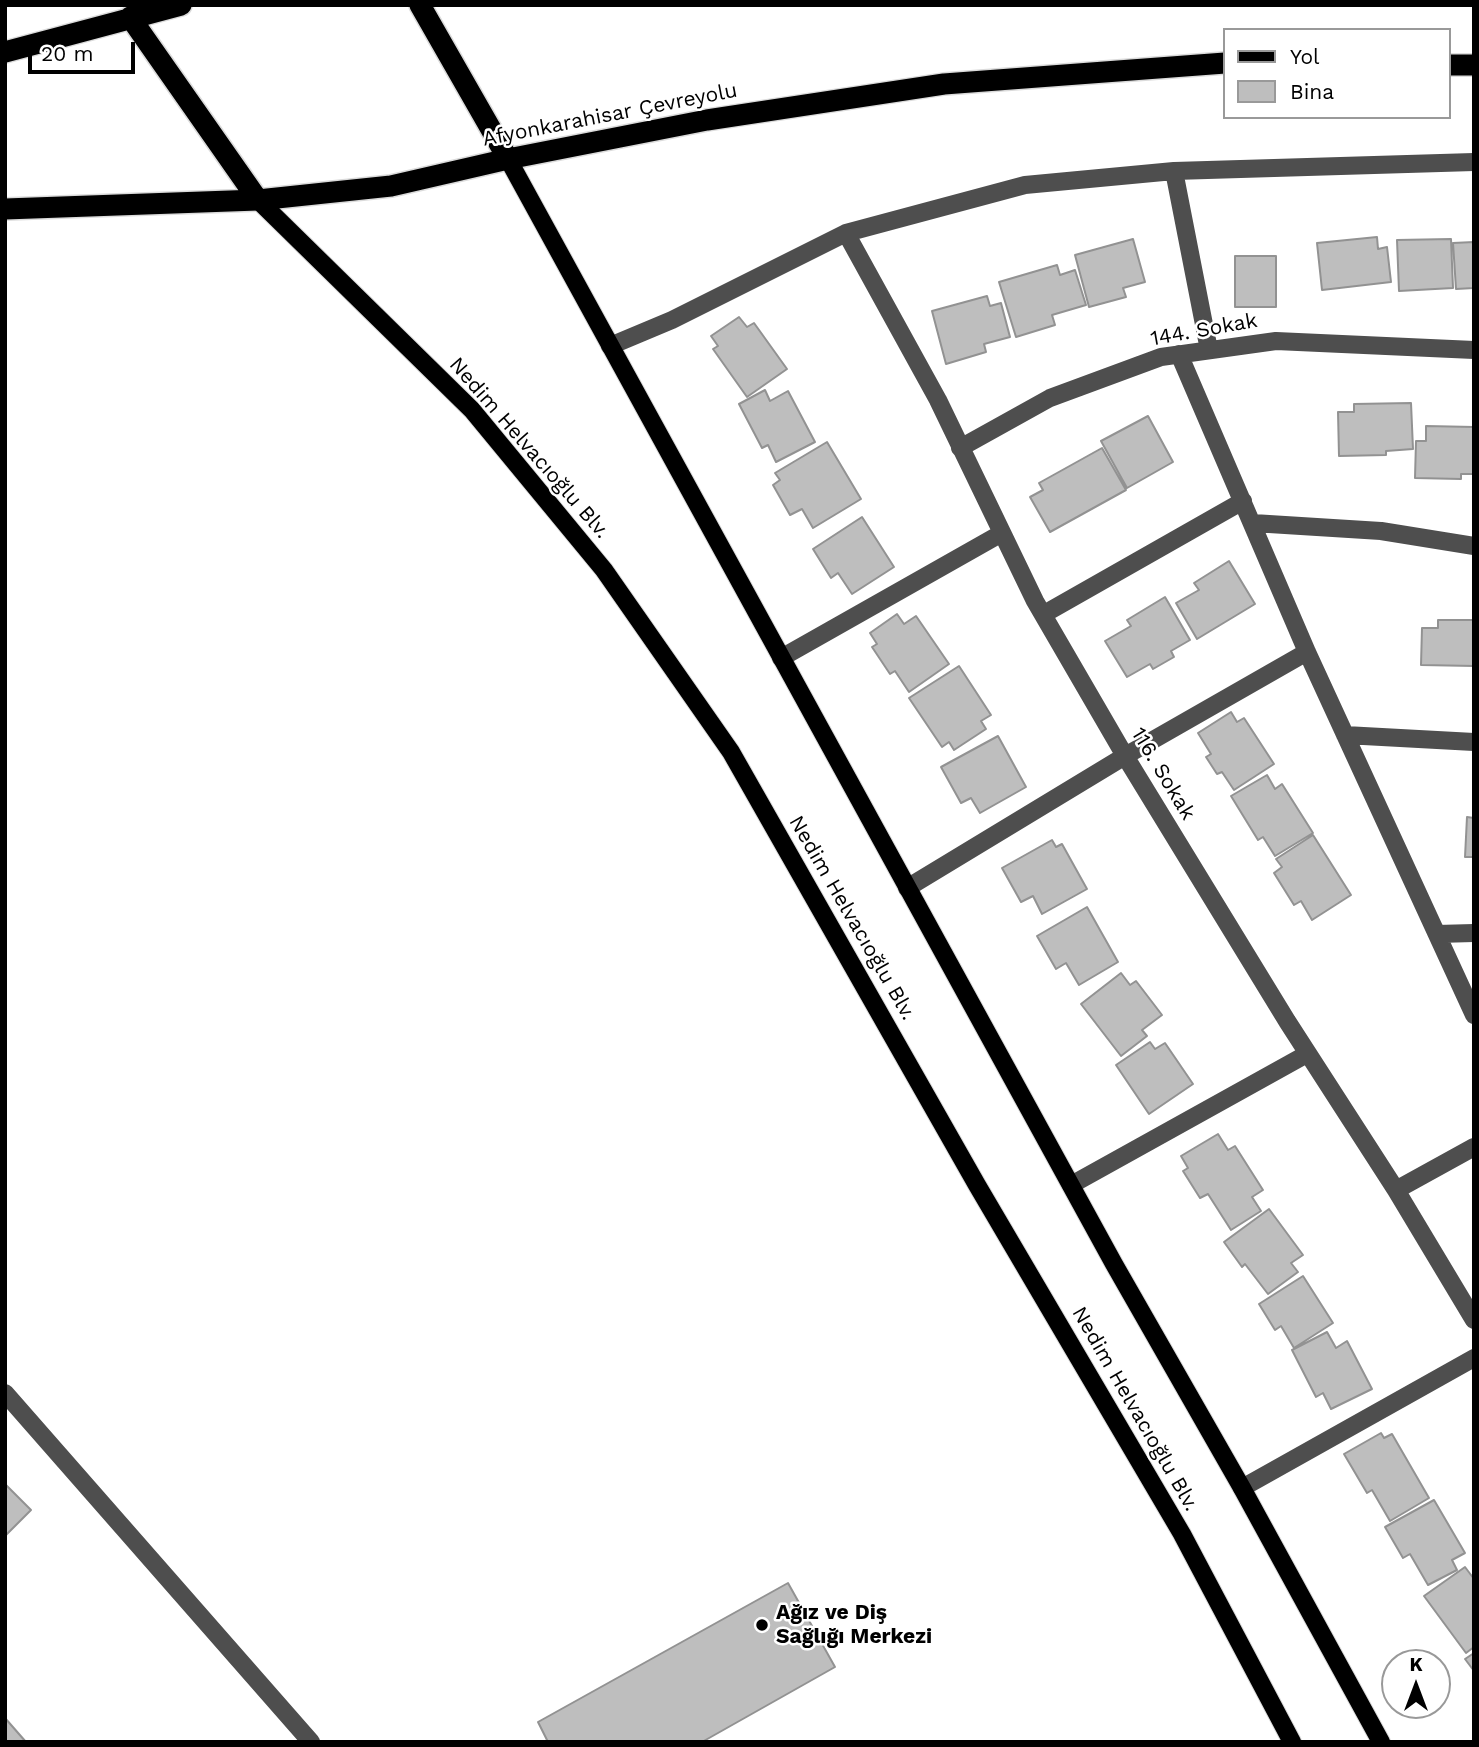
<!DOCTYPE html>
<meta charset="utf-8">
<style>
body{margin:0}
#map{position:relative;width:1479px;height:1747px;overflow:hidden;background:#fff;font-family:"Work Sans",sans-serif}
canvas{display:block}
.frame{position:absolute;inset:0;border:7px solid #000;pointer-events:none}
.legend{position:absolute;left:1223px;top:28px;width:228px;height:91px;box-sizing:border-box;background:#fff;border:2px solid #999;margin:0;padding:9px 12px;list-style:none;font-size:21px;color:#000}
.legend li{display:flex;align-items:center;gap:14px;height:35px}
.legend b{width:35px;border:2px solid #999}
.north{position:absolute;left:1381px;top:1649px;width:70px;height:70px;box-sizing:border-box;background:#fff;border:2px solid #999;border-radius:50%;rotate:0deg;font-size:19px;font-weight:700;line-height:28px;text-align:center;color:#000}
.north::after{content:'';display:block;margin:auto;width:24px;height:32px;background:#000;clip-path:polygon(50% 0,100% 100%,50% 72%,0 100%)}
.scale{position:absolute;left:28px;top:42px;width:107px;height:32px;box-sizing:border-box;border:4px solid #000;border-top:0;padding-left:9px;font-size:21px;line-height:24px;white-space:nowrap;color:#000;-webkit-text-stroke:5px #fff;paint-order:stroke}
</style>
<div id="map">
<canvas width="1479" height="1747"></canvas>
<div class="frame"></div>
<ul class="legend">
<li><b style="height:9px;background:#000"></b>Yol</li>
<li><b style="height:19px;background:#bebebe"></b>Bina</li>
</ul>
<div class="north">K</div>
<div class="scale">20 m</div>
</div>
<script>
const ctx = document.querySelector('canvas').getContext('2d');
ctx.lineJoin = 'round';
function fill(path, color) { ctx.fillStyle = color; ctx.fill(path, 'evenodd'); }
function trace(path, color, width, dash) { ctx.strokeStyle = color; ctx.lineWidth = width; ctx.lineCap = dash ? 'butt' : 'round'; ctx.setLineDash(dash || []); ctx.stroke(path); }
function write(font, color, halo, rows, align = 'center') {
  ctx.font = font + ' "Work Sans",sans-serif'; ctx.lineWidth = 5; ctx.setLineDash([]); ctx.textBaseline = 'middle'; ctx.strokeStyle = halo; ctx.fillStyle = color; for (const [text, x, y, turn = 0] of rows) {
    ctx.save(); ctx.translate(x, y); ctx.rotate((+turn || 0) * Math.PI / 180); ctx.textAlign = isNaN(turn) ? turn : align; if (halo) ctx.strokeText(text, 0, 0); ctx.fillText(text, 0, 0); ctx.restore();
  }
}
const building = new Path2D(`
 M1377 237 1378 249 1387 247 1391 282 1322 290 1317 243Z
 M1133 239 1145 282 1123 288 1126 297 1089 307 1075 255Z
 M1451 239 1453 288 1399 291 1397 240Z
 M1474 242V288L1456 289 1453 243Z
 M1235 256H1276V307H1235Z
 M1057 265 1060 275 1075 270 1086 305 1052 315 1055 325 1016 337 999 282Z
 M987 296 990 306 1001 303 1010 337 984 344 986 352 946 364 932 311Z
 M739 317 747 327 754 323 787 369 747 397 713 349 718 346 711 336Z
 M765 390 770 401 788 391 815 442 776 462 768 445 762 448 739 404Z
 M1411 403 1413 449 1386 451V455L1339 456 1338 412H1354V404Z
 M1148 416 1173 462 1127 488 1101 441Z
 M1426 426 1474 427V474H1461V479L1415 478 1416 441H1426Z
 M827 442 861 499 813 528 802 509 790 515 773 485 780 480 775 473Z
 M1102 448 1126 490 1050 532 1030 497 1043 490 1039 483Z
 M862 517 894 567 852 594 838 573 831 578 813 549Z
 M1229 561 1255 604 1197 639 1176 603 1199 590 1194 583Z
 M1165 597 1190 640 1171 651 1174 657 1153 669 1150 664 1127 677 1105 641 1131 626 1127 620Z
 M897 614 904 624 916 616 949 664 909 692 895 671 890 674 872 647 877 644 870 633Z
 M1438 620H1474V666L1421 665 1422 628H1438Z
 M959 666 991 715 981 721 986 729 954 750 949 742 942 747 909 698Z
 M1231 712 1237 722 1244 718 1274 764 1234 790 1222 772 1217 774 1206 757 1211 754 1198 733Z
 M998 736 1026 787 980 813 971 798 961 803 941 767Z
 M1267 775 1275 789 1282 784 1313 833 1275 856 1263 837 1258 840 1231 796Z
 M1467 817 1474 818V857H1465Z
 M1313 835 1351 895 1312 920 1301 901 1294 905 1274 873 1282 867 1276 859Z
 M1052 840 1056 847 1062 844 1087 889 1042 914 1033 896 1021 902 1002 868Z
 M1087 907 1118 962 1079 985 1066 963 1056 969 1037 936Z
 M1121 973 1130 985 1136 981 1162 1015 1142 1030 1147 1036 1121 1056 1081 1004Z
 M1150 1042 1155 1049 1165 1043 1193 1084 1149 1114 1116 1065Z
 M1218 1134 1228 1150 1235 1146 1263 1190 1252 1197 1261 1211 1231 1230 1208 1194 1200 1198 1183 1171 1188 1168 1181 1156Z
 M1269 1209 1303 1255 1291 1263 1298 1272 1268 1294 1245 1264 1242 1267 1224 1242Z
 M1303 1276 1333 1323 1294 1348 1281 1326 1275 1330 1259 1304Z
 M1327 1332 1336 1348 1347 1341 1372 1389 1331 1409 1323 1393 1316 1397 1292 1350Z
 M1381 1433 1384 1438 1392 1434 1429 1498 1390 1521 1372 1490 1367 1493 1344 1454Z
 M5 1484 31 1510 5 1536Z
 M1434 1500 1465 1553 1452 1560 1457 1570 1428 1585 1410 1554 1403 1558 1385 1527Z
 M1465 1567 1474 1579V1647L1466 1653 1424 1596Z
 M788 1583 835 1667 702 1742H548L538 1722Z
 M1474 1653V1671L1465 1659Z
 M5 1718 26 1742H5Z`);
const minor = new Path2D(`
 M1174 171 1209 350
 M846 233 938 400 1035 601 1125 756 1287 1021 1396 1190 1474 1320
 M610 346 672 320 846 233 1025 185 1174 171 1474 162
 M1179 354 1307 652 1474 1015
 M960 448 1050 398 1161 357 1276 341 1474 350
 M1253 523 1381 531 1474 546
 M1044 614 1243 501
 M781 658 1002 533
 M1345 735 1474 742
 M907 888 1125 756 1307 652
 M1437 934 1474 933
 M1071 1185 1307 1054
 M1396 1190 1474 1147
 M5 1393 311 1742
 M1242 1488 1474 1358`);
const major = new Path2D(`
 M508 159 1114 1264 1242 1488 1381 1742
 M258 200 472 410 604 570 731 752 977 1185 1182 1534 1292 1742`);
const highway = new Path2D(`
 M420 5 508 159
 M130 17 258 200
 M5 52 181 5
 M1449 65H1474
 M5 209 258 200 391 186 508 159 707 120 944 84 1225 63`);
const markers = [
 [762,1625,7,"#000"]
];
const streetNames = [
 ["Afyonkarahisar Çevreyolu",610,115,-11],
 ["144. Sokak",1204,330,-10],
 ["Nedim Helvacıoğlu Blv.",529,448,49],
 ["116. Sokak",1163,774,59],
 ["Nedim Helvacıoğlu Blv.",852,918,60],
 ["Nedim Helvacıoğlu Blv.",1135,1409,60]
];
const poiNames = [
 ["Ağız ve Diş",776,1613],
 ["Sağlığı Merkezi",776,1637]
];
fill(building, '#bebebe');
trace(building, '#929292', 2);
trace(major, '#dbdbdb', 20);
trace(highway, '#dbdbdb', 24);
trace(minor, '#4e4e4e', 18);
trace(major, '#000', 18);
trace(highway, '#000', 21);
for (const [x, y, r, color] of markers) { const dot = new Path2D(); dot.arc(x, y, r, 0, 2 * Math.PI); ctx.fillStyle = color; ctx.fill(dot); trace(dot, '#fff', 2.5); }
write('21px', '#000', '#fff', streetNames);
write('bold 21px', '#000', '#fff', poiNames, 'left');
</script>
